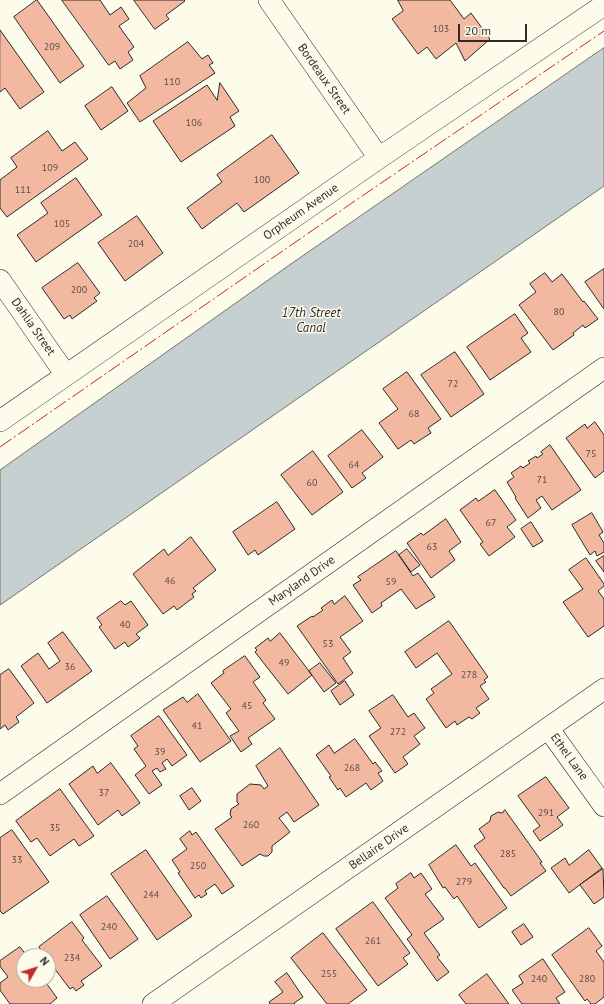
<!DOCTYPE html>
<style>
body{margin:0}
#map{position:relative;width:604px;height:1004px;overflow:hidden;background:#fdfbea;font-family:"PT Sans",sans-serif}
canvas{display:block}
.north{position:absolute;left:16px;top:948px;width:40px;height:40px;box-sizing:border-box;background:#fdfbea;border:1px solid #a9a89e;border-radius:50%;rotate:51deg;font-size:11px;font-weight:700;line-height:16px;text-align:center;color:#2b2b2b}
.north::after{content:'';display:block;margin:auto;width:14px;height:18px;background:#c62828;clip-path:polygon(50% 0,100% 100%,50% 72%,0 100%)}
.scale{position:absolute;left:458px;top:24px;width:69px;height:18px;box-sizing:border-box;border:2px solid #2b2b2b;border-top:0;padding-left:5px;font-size:12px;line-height:14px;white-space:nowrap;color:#2b2b2b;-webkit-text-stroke:3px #fdfbea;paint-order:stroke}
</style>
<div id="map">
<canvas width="604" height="1004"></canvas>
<div class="north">N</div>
<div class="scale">20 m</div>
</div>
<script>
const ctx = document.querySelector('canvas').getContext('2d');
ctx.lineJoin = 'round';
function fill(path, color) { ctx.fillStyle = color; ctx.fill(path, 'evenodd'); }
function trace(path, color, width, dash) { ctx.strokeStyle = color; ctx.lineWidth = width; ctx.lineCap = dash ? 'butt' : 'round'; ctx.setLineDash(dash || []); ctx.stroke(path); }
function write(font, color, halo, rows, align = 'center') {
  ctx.font = font + ' "PT Sans",sans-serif'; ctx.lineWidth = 3; ctx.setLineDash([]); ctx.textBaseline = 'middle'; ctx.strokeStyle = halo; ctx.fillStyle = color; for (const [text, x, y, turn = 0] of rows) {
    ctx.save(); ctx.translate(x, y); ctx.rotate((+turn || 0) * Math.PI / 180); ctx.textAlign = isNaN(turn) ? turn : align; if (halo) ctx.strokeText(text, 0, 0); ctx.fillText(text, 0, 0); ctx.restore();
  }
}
const water = new Path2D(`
 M604 48V186L0 605V470L288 266Z`);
const building = new Path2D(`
 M37 0 84 66 60 83 14 17Z
 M62 0H100L110 15 121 7 129 19 119 26 134 47 128 52 133 60 120 69 115 61 109 65Z
 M134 0H184L185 1 166 15 169 19 155 29Z
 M398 0H450L464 19 471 13 490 39 465 61 456 43 436 59 427 47 418 54 392 19 403 11Z
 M0 30 44 92 20 109 5 88 0 92Z
 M188 42 202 59 208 55 213 63 209 65 215 73 140 122 127 103 146 88 140 76Z
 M220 83 239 111 230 117 235 126 181 162 153 121 207 85 217 100Z
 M112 87 128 111 101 130 85 106Z
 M48 131 62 151 75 142 88 159 7 217 0 208V180L17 167 11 158Z
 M272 135 299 173 244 212 237 203 202 229 187 208 222 182 217 175Z
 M76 178 102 215 36 262 17 235 48 213 41 203Z
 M137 216 163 253 125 281 98 243Z
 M78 263 100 293 94 298 97 301 72 319 70 315 64 319 42 288Z
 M604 269V309L585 282Z
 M545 273 552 282 562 274 583 302 584 301 598 319 585 328 583 325 573 333 574 335 553 350 519 305 536 292 530 284Z
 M515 314 528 333 521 338 531 352 490 380 467 347Z
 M455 352 484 394 451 417 421 375Z
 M407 372 441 419 428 428 431 433 414 444 411 440 398 449 379 423 398 409 383 389Z
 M595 422 604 435V471L595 478 566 438 585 424 587 428Z
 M362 430 383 457 362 473 366 478 352 488 328 456Z
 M550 445 581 490 552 510 542 496 536 500 541 508 528 518 515 498 516 497 507 482 514 477 511 473 521 466 523 468 530 463 528 461 536 456 537 458 543 454 541 452Z
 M313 451 343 492 312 515 281 475Z
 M495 490 516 520 507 527 515 537 489 556 480 544 483 542 460 510 476 498 478 501Z
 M277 502 295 529 258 555 255 550 248 555 233 532Z
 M592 513 603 532 599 535 604 543V552L597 556 595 551 590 555 572 525Z
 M446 519 461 542 449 551 455 560 431 578 407 543 421 533 423 535Z
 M531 522 543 541 533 547 521 529Z
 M191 537 216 570 193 588 196 591 192 594 194 597 177 610 174 606 163 614 133 574 164 549 168 555Z
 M407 549 420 565 411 572 399 555Z
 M396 551 413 576 418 573 435 597 416 609 401 589 381 603 382 606 372 613 353 585 361 580 358 577Z
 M604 556V572L596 561Z
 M586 558 604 584V586L598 591 604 599V626L588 637 563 602 583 589 569 570Z
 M345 596 363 621 340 637 351 652 343 658 353 673 338 684 297 626 312 616 313 617 323 610 321 608 332 600 334 604Z
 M121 601 125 605 131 601 148 625 136 634 140 638 128 647 125 642 115 649 99 627 102 625 97 618Z
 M449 621 488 677 484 680 486 682 480 686 489 699 476 708 480 713 472 719 469 717 457 725 455 721 446 728 426 699 434 693 431 689 452 674 437 653 416 668 405 652Z
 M63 632 92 671 47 703 21 666 38 653 49 669 60 661 48 643Z
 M280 633 312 675 288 694 255 652 257 650 255 648 268 638 270 641Z
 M245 656 260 677 253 682 266 700 263 703 275 719 248 738 252 744 241 752 230 736 239 731 226 713 231 709 211 683 224 673 223 671Z
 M320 663 336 683 324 692 309 671Z
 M9 669 34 703 16 717 19 722 8 730 5 725 0 729V675Z
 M345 681 354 695 340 705 331 691Z
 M198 694 231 741 200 762 163 710 183 697 187 702Z
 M393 695 408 717 414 713 425 728 414 736 420 744 403 757 408 764 395 773 369 736 381 728 369 711Z
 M159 716 187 755 172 766 167 759 162 763 166 769 160 772 157 768 152 771 162 785 149 794 135 775 146 766 134 749 138 746 131 736Z
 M355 739 373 764 375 762 382 771 378 773 383 781 371 790 366 783 346 797 340 788 338 790 329 777 331 776 316 755 329 745 334 753Z
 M280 748 319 805 294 822 287 812 279 818 290 832 272 846V852L268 856H264L260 854 242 866 215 829 232 817 230 815 231 809 239 804 237 802V794L250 784 261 785 264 789 268 786 256 766Z
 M111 763 140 803 122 816 118 810 98 825 69 784 93 766 97 773Z
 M546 777 569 808 557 817 563 825 540 841 533 831 540 826 518 796Z
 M192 788 201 801 189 810 180 796Z
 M60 789 94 836 79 846 74 839 50 856 37 838 31 842 16 821Z
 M505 810 542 862 540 863 546 871 511 896 505 888H504L474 846 485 838 479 829 490 821 491 816 498 812 502 813Z
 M12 830 49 882 3 914 0 911V838Z
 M190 831 192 835 196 832 234 886 222 894 215 884 205 891 207 894 201 898 199 895 195 898 178 873 180 872 172 860 187 849 180 839Z
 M456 845 471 866 475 863 507 908 479 928 457 896 454 899 445 887 443 888 429 865Z
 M146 850 192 916 157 940 111 874Z
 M589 850 602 868 569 893 551 868 565 858 569 865Z
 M603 869 604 897 594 904 580 885Z
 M411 873 414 878 421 873 432 889 425 894 444 919 424 933 440 955 437 957 449 972 437 981 407 939 412 935 385 898 398 888 396 884Z
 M107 896 138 939 110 959 80 915Z
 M373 902 410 953 403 958 408 964 378 986 336 929Z
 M72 922 84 938 82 940 102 966 81 981 84 985 76 991 73 987 70 989 48 960V956H45L39 947Z
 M524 924 533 937 521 945 512 932Z
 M589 928 602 946 596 951 604 962V997L595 1004H591L587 999 585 1001 552 955Z
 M323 933 367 990 348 1004H327L291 958Z
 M20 947 27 956H24V980H44L57 998 50 1004H10L0 990V983L8 977 0 966V961Z
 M543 959 565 992 556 998 560 1004H522L512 990 523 983 519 976Z
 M287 973 303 997 294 1003 295 1004H270L269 1002 283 992 275 982Z
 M487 974 509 1004H466L459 995Z`);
const street = new Path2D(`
 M269 0 379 158
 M0 280 66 375
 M0 421 379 158 604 5
 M548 728 604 806
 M0 794 604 368
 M153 1004 604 689`);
const power = new Path2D(`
 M0 447 349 205 604 31`);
const numberNames = [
 ["103",441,29],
 ["209",52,47],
 ["110",172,82],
 ["106",194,123],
 ["109",50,168],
 ["100",262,180],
 ["111",23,190],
 ["105",62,224],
 ["204",136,244],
 ["200",79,290],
 ["80",559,312],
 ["72",453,384],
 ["68",414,414],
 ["75",591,454],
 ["64",354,465],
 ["71",542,480],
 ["60",312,483],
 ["67",491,523],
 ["63",432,547],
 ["46",170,581],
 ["59",391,582],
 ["40",125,625],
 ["53",328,644],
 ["49",284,663],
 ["36",70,667],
 ["278",469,675],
 ["45",247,706],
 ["41",197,726],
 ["272",398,732],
 ["39",160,752],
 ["268",352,768],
 ["37",104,793],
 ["291",546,813],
 ["260",251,825],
 ["35",55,828],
 ["285",508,854],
 ["33",17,860],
 ["250",198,866],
 ["279",464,882],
 ["244",151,895],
 ["240",109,927],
 ["261",373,941],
 ["234",72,958],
 ["255",329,974],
 ["240",539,979],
 ["280",587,979]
];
const streetNames = [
 ["Bordeaux Street",324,79,55],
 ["Orpheum Avenue",301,212,-35],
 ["Dahlia Street",33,327,55],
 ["Maryland Drive",302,581,-35],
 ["Ethel Lane",569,757,54],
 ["Bellaire Drive",379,847,-35]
];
const waterNames = [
 ["17th Street",311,313],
 ["Canal",311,328]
];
fill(water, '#c7d0d0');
trace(water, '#74746e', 1);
fill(building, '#f2b8a0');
trace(building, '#2b2b2b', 1);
trace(street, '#2b2b2b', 22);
trace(street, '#fdfbea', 21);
trace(power, '#c62828', 1, [14, 3, 2, 3]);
write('10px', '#5d4e48', null, numberNames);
write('12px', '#2b2b2b', '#fdfbea', streetNames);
write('italic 13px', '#2b2b2b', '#fdfbea', waterNames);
</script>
